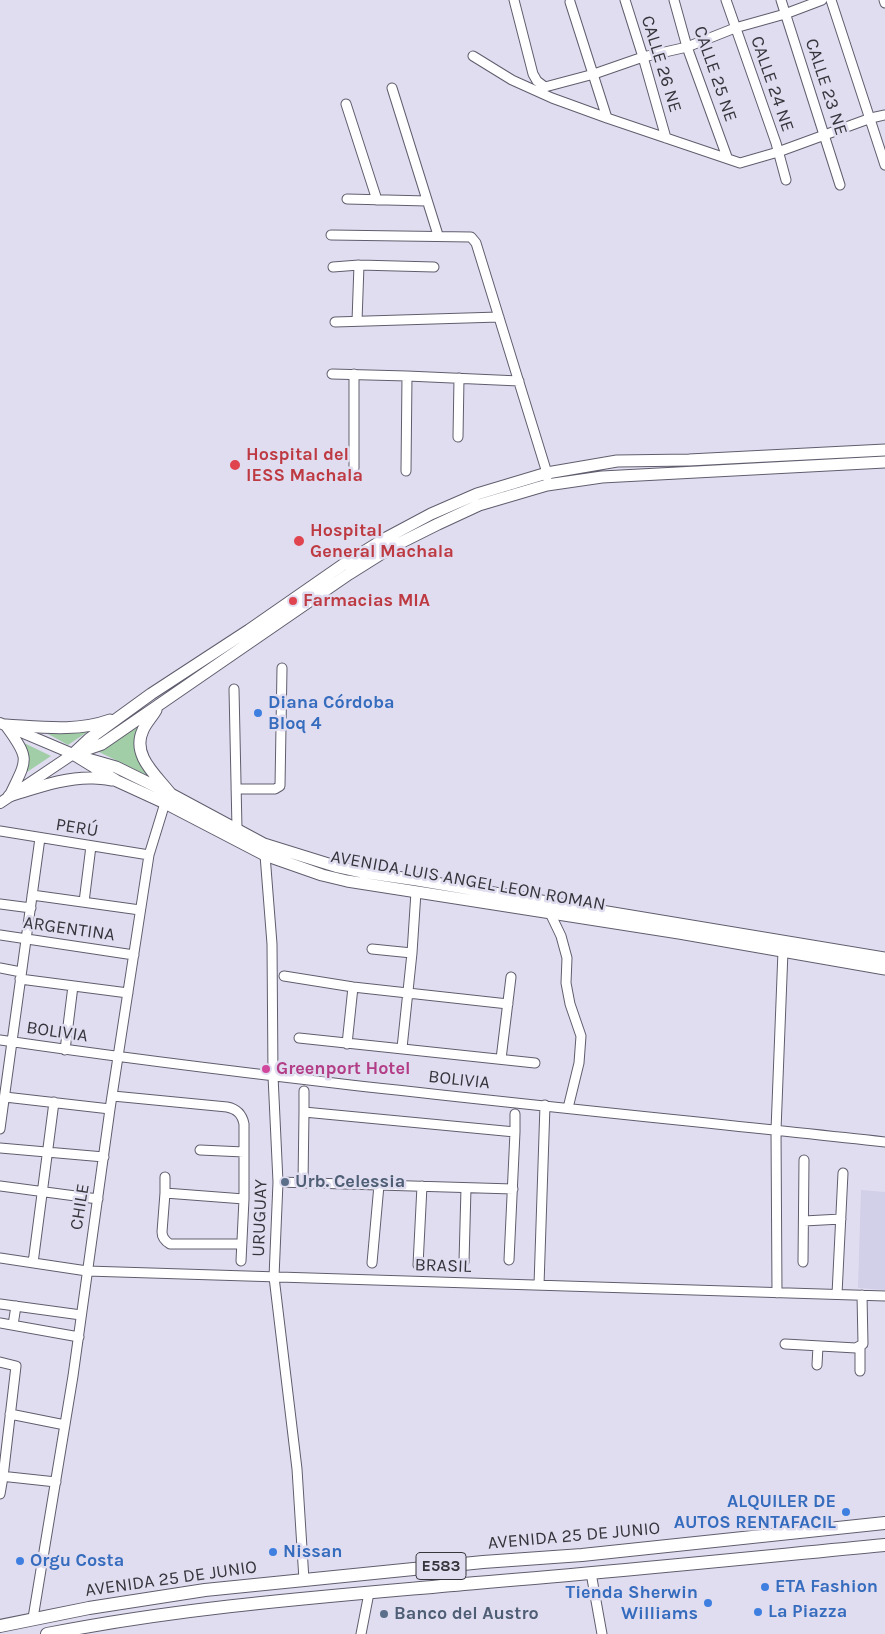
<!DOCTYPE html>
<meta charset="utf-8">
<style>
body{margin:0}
canvas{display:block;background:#e0ddf0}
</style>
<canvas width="885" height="1634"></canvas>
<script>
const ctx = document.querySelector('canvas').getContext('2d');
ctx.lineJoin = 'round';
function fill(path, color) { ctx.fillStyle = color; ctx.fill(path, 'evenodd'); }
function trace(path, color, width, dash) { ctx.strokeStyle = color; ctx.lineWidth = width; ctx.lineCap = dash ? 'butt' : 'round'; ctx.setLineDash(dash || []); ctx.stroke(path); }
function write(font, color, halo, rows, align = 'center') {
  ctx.font = font + ' Karla,sans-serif'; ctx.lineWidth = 5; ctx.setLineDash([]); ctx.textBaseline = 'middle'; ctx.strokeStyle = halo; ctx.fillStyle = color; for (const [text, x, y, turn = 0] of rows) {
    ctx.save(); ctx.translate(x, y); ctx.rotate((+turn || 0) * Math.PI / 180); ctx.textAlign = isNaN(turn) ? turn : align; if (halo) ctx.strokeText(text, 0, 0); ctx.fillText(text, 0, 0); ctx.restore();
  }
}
const built = new Path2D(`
 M861 1190 885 1192V1290L858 1288Z`);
const green = new Path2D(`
 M146 717 140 730 153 778 97 751Z
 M96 726 68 745 39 729Z
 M22 742 51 756 21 776C30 761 31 757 22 742Z`);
const minor = new Path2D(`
 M514 0 533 74 537 81 545 87 594 74 643 57 687 47 735 28 785 14 822 0
 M625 0 643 57 666 138
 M674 0 687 47 727 157
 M726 0 776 143 786 180
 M781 0 840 185
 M831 0 885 165
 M884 0 885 3
 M570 2 607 118
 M473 56 512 80 552 98 607 118 740 163 778 152 871 118 885 115
 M392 88 438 235
 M346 104 377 200
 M347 199 427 201
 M331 235 471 237 476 243 547 473V477
 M333 267 359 265 434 267
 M357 321 359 265
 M335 322 499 317
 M332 374 407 376 519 381
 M458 437 459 378
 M354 468V374
 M406 471 407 376
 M234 689 237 829
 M236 789H275L280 786 282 668
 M0 831 149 855
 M265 855 272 944 273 1076 278 1182 274 1277 297 1469 304 1580
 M32 895 140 910
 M84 902 91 846
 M0 904 31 908
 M550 913 561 936 567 958 566 983 570 1004 581 1036 579 1063 568 1108
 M0 935 134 955
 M372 949 412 953
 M0 968 21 972
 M284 976 353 987 508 1004
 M20 979 128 993
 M299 1038 535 1063
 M0 1040C294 1083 590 1110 885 1142
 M347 1044 353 987
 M402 1048 412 953 416 892
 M65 1050 73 986
 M501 1059 511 977
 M113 1096 227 1107C237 1109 242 1114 244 1124V1199L241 1261
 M5 1097 110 1109
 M304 1112V1091
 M0 1129 40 838
 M515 1132V1114
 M0 1148 104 1157
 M200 1150 244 1152
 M165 1177V1193L162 1232C162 1238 165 1241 170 1244H241
 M278 1182 513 1189
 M303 1183 304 1112 515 1132 509 1260
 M0 1186 98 1199
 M165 1193 244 1199
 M804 1221 841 1219
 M0 1258 87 1271 885 1296
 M464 1262 466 1188
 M803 1262 804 1160
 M33 1263 54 1102
 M372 1263 379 1185
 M418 1265 422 1186
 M539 1285 545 1105
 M777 1293 776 1130 783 951
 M837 1294 843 1173
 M0 1304 81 1315
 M0 1323 79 1337
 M13 1325 16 1306
 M785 1344 856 1348 863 1344 862 1295
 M0 1362 16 1366 3 1477 0 1494
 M817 1365 818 1346
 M860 1371V1347
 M10 1414 65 1425
 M0 1476 56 1482
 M591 1573 602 1634
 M33 1618 73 1376 110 1109 149 855 165 803
 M361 1634 369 1593`);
const tertiary = new Path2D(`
 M0 723 73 754
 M6 726C31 760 27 759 10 795
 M0 803 73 754`);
const secondary = new Path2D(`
 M156 710C152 717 146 723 143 730 131 755 156 775 170 793
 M6 725C41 727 77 732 110 720
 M79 752 102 744 349 574 392 547 438 524 479 505 547 485 602 477 885 462
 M73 754 89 739 151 694 249 630 344 564 386 538 431 514 477 494 547 473 617 461 689 460 885 450
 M73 754 117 781 165 803 265 855 322 875 347 881 679 933 885 969
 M88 759 116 767 171 794 264 844 338 867 361 872 417 880 577 907 885 958
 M9 796C36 788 65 777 93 778 99 778 106 779 112 780`);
const primary = new Path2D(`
 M0 1626 89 1608 205 1590 483 1562 582 1555 885 1523
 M47 1634C188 1606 333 1596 476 1583 612 1572 749 1558 885 1545`);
const markers = [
 [235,465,6,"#e0444e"],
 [299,541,6,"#e0444e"],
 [293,601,5,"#e0444e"],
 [258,713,5,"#3f7fe0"],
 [266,1069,5,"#d1479c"],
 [285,1182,5,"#5c6f8a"],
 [846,1512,5,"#3f7fe0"],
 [273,1552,5,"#3f7fe0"],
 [20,1561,5,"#3f7fe0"],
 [765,1587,5,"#3f7fe0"],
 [708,1603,5,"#3f7fe0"],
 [758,1612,5,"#3f7fe0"],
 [384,1614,5,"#5c6f8a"]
];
const shields = [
 [441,1566,50]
];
const shieldNames = [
 ["E583",441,1566]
];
const streetNames = [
 ["CALLE 26 NE",661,64,73],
 ["CALLE 25 NE",715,74,71],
 ["CALLE 24 NE",772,84,71],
 ["CALLE 23 NE",826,87,72],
 ["PERÚ",77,828,9],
 ["AVENIDA LUIS ANGEL LEON ROMAN",468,881,10],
 ["ARGENTINA",69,929,8],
 ["BOLIVIA",57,1032,8],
 ["BOLIVIA",459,1080,6],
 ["CHILE",80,1207,-81],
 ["URUGUAY",260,1218,-88],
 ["BRASIL",443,1266,2],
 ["AVENIDA 25 DE JUNIO",574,1536,-5],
 ["AVENIDA 25 DE JUNIO",171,1579,-8]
];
const healthNames = [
 ["Hospital del",246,455],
 ["IESS Machala",246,476],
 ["Hospital",310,531],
 ["General Machala",310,552],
 ["Farmacias MIA",303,601]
];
const shopNames = [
 ["Diana Córdoba",268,703],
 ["Bloq 4",268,724],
 ["ALQUILER DE",836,1502,"right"],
 ["AUTOS RENTAFACIL",836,1523,"right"],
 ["Nissan",283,1552],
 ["Orgu Costa",30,1561],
 ["ETA Fashion",775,1587],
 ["Tienda Sherwin",698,1593,"right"],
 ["Williams",698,1614,"right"],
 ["La Piazza",768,1612]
];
const hotelNames = [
 ["Greenport Hotel",276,1069]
];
const serviceNames = [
 ["Urb. Celessia",295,1182],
 ["Banco del Austro",394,1614]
];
fill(built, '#d2cfe8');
fill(green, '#a1cda7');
trace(minor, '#605e6e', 11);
trace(tertiary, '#605e6e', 12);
trace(secondary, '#605e6e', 13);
trace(primary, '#605e6e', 14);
trace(minor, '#fff', 9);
trace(tertiary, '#fff', 10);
trace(secondary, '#fff', 11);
trace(primary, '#fff', 12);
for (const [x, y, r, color] of markers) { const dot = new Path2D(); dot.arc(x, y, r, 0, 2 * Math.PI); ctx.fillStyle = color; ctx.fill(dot); trace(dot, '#e0ddf0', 2); }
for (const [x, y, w] of shields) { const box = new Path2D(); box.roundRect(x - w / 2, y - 13.5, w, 27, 4); ctx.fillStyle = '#e0ddf0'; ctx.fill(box); trace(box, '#36353c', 1); }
write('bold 16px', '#36353c', null, shieldNames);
write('18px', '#36353c', '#e0ddf0', streetNames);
write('bold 18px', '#be3a42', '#e0ddf0', healthNames, 'left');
write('bold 18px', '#366cbe', '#e0ddf0', shopNames, 'left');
write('bold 18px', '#b23c85', '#e0ddf0', hotelNames, 'left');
write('bold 18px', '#4e5e75', '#e0ddf0', serviceNames, 'left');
</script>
